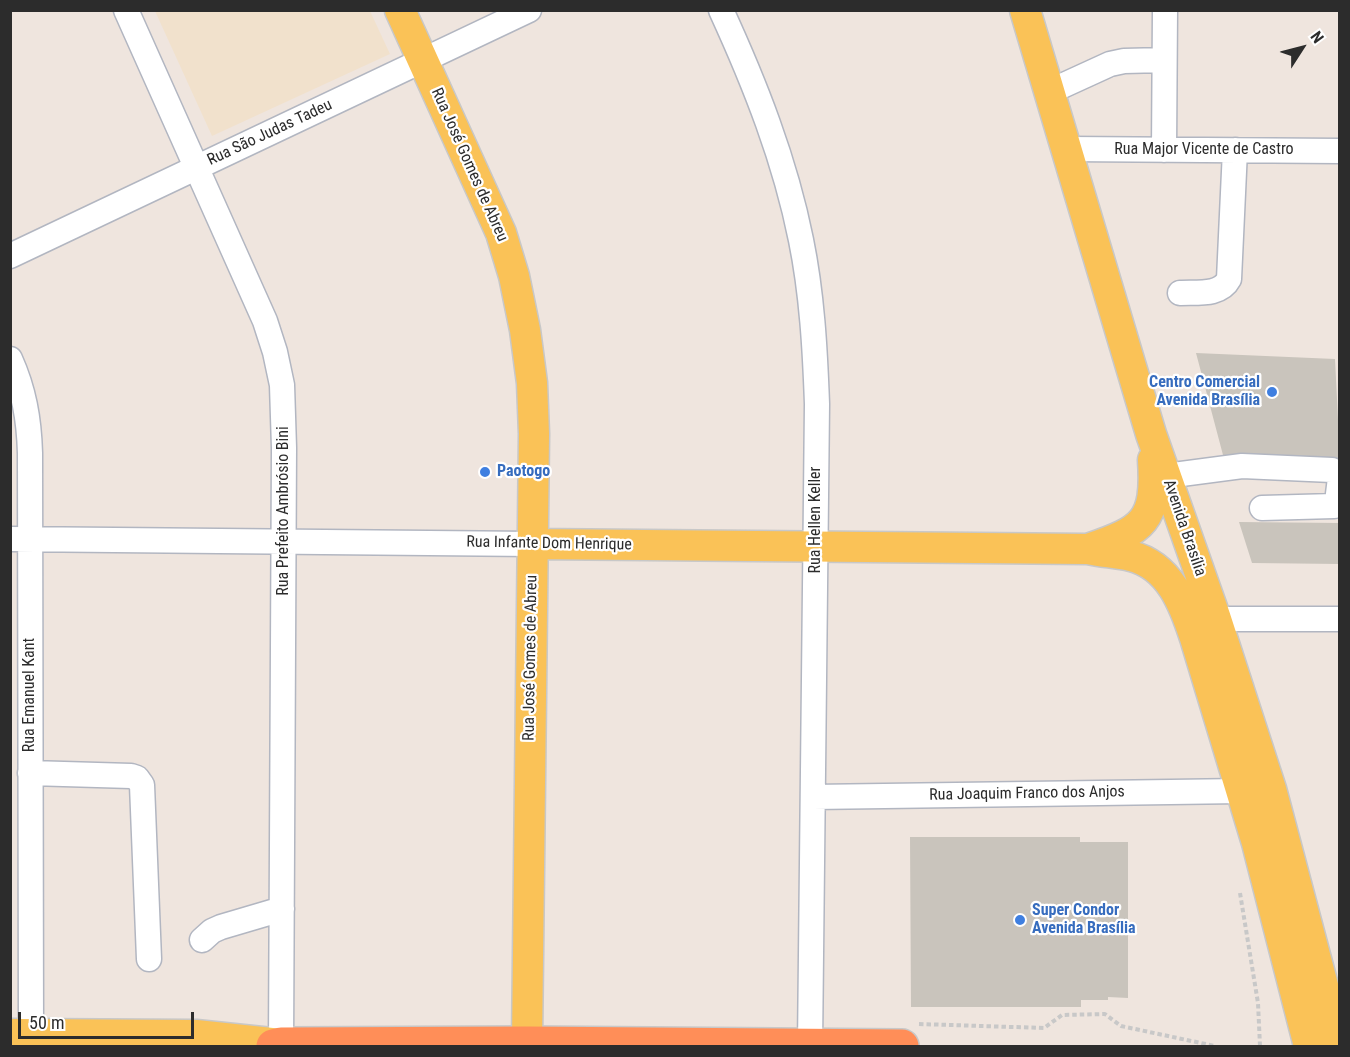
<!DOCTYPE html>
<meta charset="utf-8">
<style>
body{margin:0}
#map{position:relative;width:1350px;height:1057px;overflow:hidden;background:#efe5de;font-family:"Roboto Condensed",sans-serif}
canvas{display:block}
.frame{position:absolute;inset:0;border:12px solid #2c2c2c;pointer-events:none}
.north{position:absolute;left:1272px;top:18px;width:60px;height:60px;-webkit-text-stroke:4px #fff;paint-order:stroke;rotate:54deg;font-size:16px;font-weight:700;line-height:24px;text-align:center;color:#2c2c2c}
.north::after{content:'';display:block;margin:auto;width:21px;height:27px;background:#2c2c2c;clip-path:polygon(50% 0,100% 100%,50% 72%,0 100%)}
.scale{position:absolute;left:18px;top:1012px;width:176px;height:27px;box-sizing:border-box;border:3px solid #2c2c2c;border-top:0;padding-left:8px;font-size:18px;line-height:21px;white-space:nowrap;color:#2c2c2c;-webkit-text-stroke:4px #fff;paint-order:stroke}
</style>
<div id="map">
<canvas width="1350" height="1057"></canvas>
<div class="frame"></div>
<div class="north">N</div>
<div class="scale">50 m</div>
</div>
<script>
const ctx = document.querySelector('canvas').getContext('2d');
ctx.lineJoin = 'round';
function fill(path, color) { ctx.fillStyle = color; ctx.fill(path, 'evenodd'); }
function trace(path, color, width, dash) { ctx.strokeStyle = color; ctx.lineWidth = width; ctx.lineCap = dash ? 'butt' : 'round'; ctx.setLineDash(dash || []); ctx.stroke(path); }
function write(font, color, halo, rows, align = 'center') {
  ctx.font = font + ' "Roboto Condensed",sans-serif'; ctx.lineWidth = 4.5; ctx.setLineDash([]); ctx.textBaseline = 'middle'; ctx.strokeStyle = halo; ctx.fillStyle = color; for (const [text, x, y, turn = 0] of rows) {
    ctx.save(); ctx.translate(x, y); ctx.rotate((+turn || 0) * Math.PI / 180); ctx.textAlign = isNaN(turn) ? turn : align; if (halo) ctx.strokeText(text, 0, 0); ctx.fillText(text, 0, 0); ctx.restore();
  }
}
const education = new Path2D(`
 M155 11H370L390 54 212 136Z`);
const building = new Path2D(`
 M1196 353 1335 359 1340 459 1223 455Z
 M1239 522 1340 523V564L1252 563Z
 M910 837H1080V842H1128V998L1108 997V1000H1081V1007H911Z`);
const path = new Path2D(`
 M1240 893 1258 1003 1260 1046
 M919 1024 1044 1028 1062 1015 1105 1014 1121 1026 1215 1046`);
const minor = new Path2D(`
 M126 10 265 321 275 352 282 385 284 448 281 1044
 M721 10C755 84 785 160 801 240 812 294 815 349 817 404L810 1046
 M1051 91 1110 64 1124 61 1164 60
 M1068 149 1340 151
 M1164 150 1165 10
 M10 256 529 10
 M1180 293C1197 292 1220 296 1229 279L1235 150
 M10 359C24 390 29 419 30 453L31 1034
 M1166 476 1242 466 1332 470 1340 478
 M1262 508 1334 506 1337 502 1340 478
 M10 539 533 544
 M1216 619H1340
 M30 773 131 776 137 778 142 785 149 959
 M813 797 1242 791
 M202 940 212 931 221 927 282 909`);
const major = new Path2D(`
 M400 10 501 233 514 276 525 330 532 383 534 434 527 1043
 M1025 10 1151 434 1216 619 1271 789 1339 1046
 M533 544 1088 549C1102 552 1117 553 1131 556 1170 566 1184 604 1195 638L1257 843 1309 1046
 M1088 549C1144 530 1157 521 1153 460
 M10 1034 196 1035 281 1044`);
const highway = new Path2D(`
 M273 1046 281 1044 527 1043 902 1046`);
const markers = [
 [1272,392,6,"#3f7fe0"],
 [485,472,6,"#3f7fe0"],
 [1020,920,6,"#3f7fe0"]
];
const streetNames = [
 ["Rua São Judas Tadeu",270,133,-25],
 ["Rua Major Vicente de Castro",1204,150],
 ["Rua José Gomes de Abreu",469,165,66],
 ["Rua Prefeito Ambrósio Bini",284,511,-90],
 ["Rua Hellen Keller",816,520,-90],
 ["Avenida Brasília",1184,528,71],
 ["Rua Infante Dom Henrique",549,544,1],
 ["Rua José Gomes de Abreu",531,658,-89],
 ["Rua Emanuel Kant",30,695,-90],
 ["Rua Joaquim Franco dos Anjos",1027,794,-1]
];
const shopNames = [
 ["Centro Comercial",1260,383,"right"],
 ["Avenida Brasília",1260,401,"right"],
 ["Paotogo",497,472],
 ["Super Condor",1032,911],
 ["Avenida Brasília",1032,929]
];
fill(education, '#f1e1cc');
fill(building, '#c9c4bc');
trace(minor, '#b2b6c1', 27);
trace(major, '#c8c8c8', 33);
trace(highway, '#c8c8c8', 36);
trace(path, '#c8c8c8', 4, [4.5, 3]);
trace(minor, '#fff', 24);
trace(major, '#fac257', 30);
trace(highway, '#ff8e58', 33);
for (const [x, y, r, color] of markers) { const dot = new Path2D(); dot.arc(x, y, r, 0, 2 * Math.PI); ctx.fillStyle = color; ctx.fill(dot); trace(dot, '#fff', 2); }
write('16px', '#2c2c2c', '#fff', streetNames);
write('bold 16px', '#366cbe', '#fff', shopNames, 'left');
</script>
